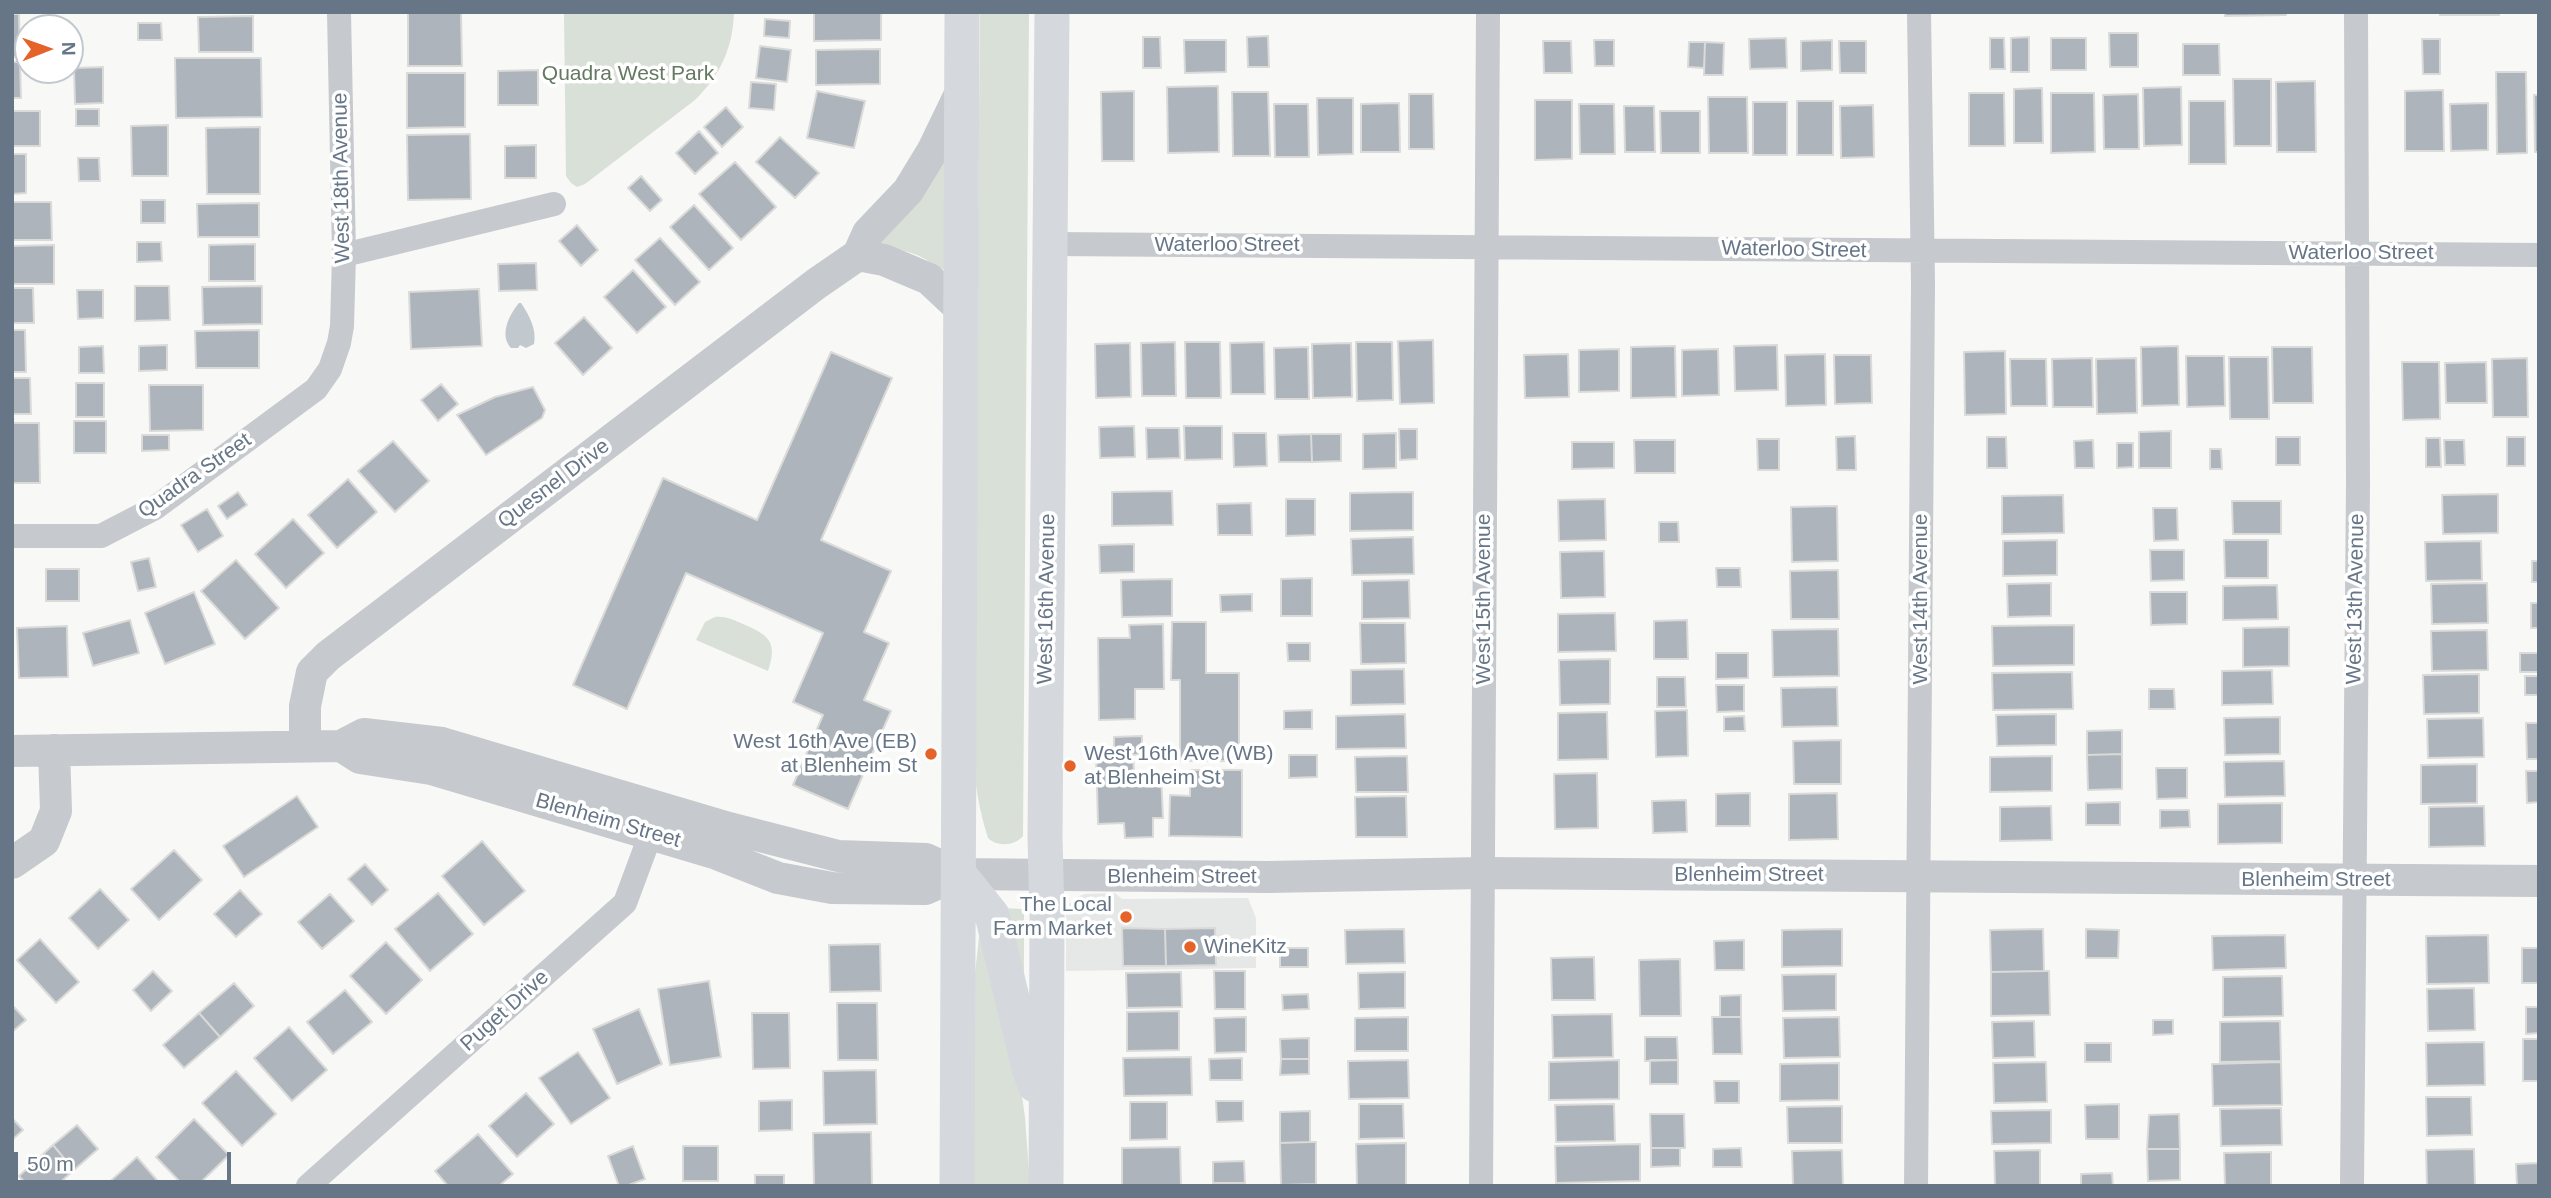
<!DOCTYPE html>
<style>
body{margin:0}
#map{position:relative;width:2551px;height:1198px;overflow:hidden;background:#f8f8f6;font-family:Arial,sans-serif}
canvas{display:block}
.frame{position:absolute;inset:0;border:14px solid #677687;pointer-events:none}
.north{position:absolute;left:14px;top:14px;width:70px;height:70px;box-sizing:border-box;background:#fff;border:2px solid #c2c8cf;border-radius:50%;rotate:89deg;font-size:19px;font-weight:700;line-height:28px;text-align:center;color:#677687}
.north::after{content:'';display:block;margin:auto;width:24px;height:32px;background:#e56329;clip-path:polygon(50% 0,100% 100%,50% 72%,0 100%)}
.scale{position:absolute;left:14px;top:1152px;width:217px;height:32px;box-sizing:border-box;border:4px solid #677687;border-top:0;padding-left:9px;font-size:21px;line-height:24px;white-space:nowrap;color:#677687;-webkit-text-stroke:5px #fff;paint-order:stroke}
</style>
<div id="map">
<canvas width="2551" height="1198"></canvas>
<div class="frame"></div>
<div class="north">N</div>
<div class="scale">50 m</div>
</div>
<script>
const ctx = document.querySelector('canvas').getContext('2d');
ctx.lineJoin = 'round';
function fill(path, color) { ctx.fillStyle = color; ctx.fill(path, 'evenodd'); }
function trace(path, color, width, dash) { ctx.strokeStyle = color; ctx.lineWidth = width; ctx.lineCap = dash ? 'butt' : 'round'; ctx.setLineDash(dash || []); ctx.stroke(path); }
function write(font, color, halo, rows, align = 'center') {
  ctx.font = font + ' Arial,sans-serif'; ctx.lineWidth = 7; ctx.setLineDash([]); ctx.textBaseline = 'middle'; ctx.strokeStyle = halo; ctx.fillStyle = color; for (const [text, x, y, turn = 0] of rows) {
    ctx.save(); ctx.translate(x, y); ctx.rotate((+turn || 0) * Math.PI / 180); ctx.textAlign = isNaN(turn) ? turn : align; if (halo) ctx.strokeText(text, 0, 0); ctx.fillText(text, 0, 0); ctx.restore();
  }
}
const built = new Path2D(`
 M1115 893 1122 899 1248 898 1256 918V968L1066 971V912L1070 903 1076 897 1085 894Z`);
const green = new Path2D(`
 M564 12H734C733 48 720 75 695 100L585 184 577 187 571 183 566 176Z
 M980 12H1029L1023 836C1015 846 997 847 988 838 979 810 975 784 973 755Z
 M945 158 944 269C936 268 931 262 923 258 909 250 893 249 877 247Z
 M715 617C726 616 733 620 743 624 769 635 778 642 768 671L696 640 705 622Z
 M1003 908 1022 909 1024 912V995Z
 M980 929 1018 1068 1025 1117 1030 1186H972L973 990Z`);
const water = new Path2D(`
 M519 303H521C529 315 537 329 534 344L526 348 520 345 518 348H511C499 335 509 315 519 303Z`);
const building = new Path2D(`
 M408 12H461L462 66H408Z
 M814 12H881V40L814 41Z
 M2225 12H2286V15L2225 16Z
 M2440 12H2499V15H2440Z
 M12 14H19L20 57H12Z
 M253 16V52H199L198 17Z
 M765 19 790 21 789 38 764 36Z
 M138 23H161L162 40H138Z
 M2109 33H2138V67H2110Z
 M1268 36 1269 67H1248L1247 37Z
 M1143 37H1160L1161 68H1143Z
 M2029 37V72H2011V38Z
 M1786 38 1787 68 1750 69 1749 39Z
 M1990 38H2004L2005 69H1990Z
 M2051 38H2086V70H2051Z
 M2422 39H2440V74H2423Z
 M1184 40H1226V72L1185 73Z
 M1594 40H1614V66H1595Z
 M1832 40V70L1801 71V41Z
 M1543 41H1571L1572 73H1544Z
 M1839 41H1866V73H1840Z
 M1689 42H1705L1704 68 1688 67Z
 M1705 42 1724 43 1723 75H1704Z
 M2183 44H2219L2220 75H2183Z
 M760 46 791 50 787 82 756 78Z
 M880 49V84L816 85V50Z
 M175 58H261L262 117 176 118Z
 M12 62H20L21 98H12Z
 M103 67V103L75 104 74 68Z
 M538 70V105H498V71Z
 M2496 72H2526L2527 153 2497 154Z
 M407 73H465V127L407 128Z
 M2233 79H2271V146H2234Z
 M2315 81 2316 152H2277L2276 82Z
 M751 82 776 84 774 110 749 108Z
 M1218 86 1219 152 1168 153 1167 87Z
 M2181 87 2182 145 2144 146 2143 88Z
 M2042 88 2043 143H2014V89Z
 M2443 90 2444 151H2405V91Z
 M817 91 865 101 854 148 807 138Z
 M1134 91V161H1102L1101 92Z
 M1232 92H1268L1270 156H1233Z
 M1969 93H2004L2005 146H1969Z
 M2051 93H2094L2095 152 2051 153Z
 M1409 94H1433L1434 149H1409Z
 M2138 94 2139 149H2104L2103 95Z
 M2534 95H2539V152H2535Z
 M1708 97H1747L1748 153H1709Z
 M1317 98H1353V154L1318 155Z
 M1535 100H1572V159L1535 160Z
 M1797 101H1833V155H1797Z
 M2189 101H2225L2226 164H2189Z
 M1753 102H1787V155H1753Z
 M1399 103 1400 152H1361V104Z
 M2488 103V150L2451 151 2450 104Z
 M1274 104H1308L1309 157H1275Z
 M1579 104H1614L1615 154H1580Z
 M1873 105 1874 157 1841 158 1840 106Z
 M1624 106H1654L1655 152H1625Z
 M726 107 743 127 722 147 704 127Z
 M76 109H99V126H76Z
 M12 111H40V146H12Z
 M1660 111H1700V153H1661Z
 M168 125V176H132L131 126Z
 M260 127V194H207L206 128Z
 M699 131 718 153 695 174 676 153Z
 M470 134 471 199 408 200 407 135Z
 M780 137 819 173 795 198 756 162Z
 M536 145V178H505V146Z
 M12 154H26V193L12 194Z
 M78 158H99L100 181H79Z
 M735 162 776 207 741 240 699 194Z
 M641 176 662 200 650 211 628 188Z
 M141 200H165V223H141Z
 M12 202H51L52 240H12Z
 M259 203V237H198L197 204Z
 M694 205 733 248 709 270 670 227Z
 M577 225 598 250 581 266 559 241Z
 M660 238 700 282 675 305 635 260Z
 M137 242H161L162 261 137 262Z
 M255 244V281H209V245Z
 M54 245V284H12V246Z
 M536 263 537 290 499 291 498 264Z
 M633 270 666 307 637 333 604 297Z
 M135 286H169L170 320 135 321Z
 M262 286V324L203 325 202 287Z
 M12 288H33L34 323H12Z
 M479 289 482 346 411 349 409 292Z
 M77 290H103V318L78 319Z
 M584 317 612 348 583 375 555 343Z
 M12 330H25L26 372H12Z
 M259 330V368H196L195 331Z
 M1433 340 1434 403 1400 404 1398 341Z
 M1175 342 1176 396H1142L1141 343Z
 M1185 342H1220L1221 398H1186Z
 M1264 342 1265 394H1231L1230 343Z
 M1356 342H1392L1393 400 1357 401Z
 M1130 343 1131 397 1096 398 1095 344Z
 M1351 343 1352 397 1313 398 1312 344Z
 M167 345V370L139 371V346Z
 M1777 345 1778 390 1735 391 1734 346Z
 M103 346 104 373H79V347Z
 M1675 346 1676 397 1631 398V347Z
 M2178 346 2179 405 2142 406 2141 347Z
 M1308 347 1309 399H1275L1274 348Z
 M2272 347H2312L2313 403H2273Z
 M1619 349V391L1579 392V350Z
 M1718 349 1719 395 1682 396V350Z
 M2005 351 2006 414 1965 415 1964 352Z
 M831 352 892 378 821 540 891 571 864 632 889 643 864 700 891 711 848 809 793 785 823 715 793 702 823 633 686 573 627 709 573 685 663 478 757 520Z
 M1568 354 1569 397 1525 398 1524 355Z
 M1825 354 1826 405 1786 406 1785 355Z
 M1834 355H1871L1872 403 1835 404Z
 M2186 356H2224L2225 406 2187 407Z
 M2229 357H2268L2269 419H2230Z
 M2092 358 2093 407H2053L2052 359Z
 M2136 358 2137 413 2097 414 2096 359Z
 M2527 358 2528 417H2493L2492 359Z
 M2010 359H2046L2047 406H2011Z
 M2402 362H2439L2440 419 2403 420Z
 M2486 362 2487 403H2446L2445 363Z
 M12 378H30L31 414H12Z
 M76 383H104V417H76Z
 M441 384 458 404 438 421 421 400Z
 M149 385H203V430L150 431Z
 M533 387 545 410 542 418 486 455 457 415 495 397Z
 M74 421H106V453H74Z
 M12 423H39L40 483H12Z
 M1134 426 1135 457 1100 458 1099 427Z
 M1184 426H1222V459L1185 460Z
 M1146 428H1179L1180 458 1147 459Z
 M1399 429H1417V459L1400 460Z
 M2171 431V468H2139V432Z
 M1233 433H1266L1267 466 1234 467Z
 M1396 433V468L1363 469V434Z
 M1311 434 1312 462H1279L1278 435Z
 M1311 434H1341V461L1312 462Z
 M142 435H169V450L142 451Z
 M1855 436 1856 470H1837L1836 437Z
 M1987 437H2006L2007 468H1987Z
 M2276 437H2300V465H2276Z
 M2507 437H2525V466H2507Z
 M2426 438H2440L2441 467H2426Z
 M1757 439H1779V470H1758Z
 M1634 440H1675V473H1635Z
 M2093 440 2094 468H2075L2074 441Z
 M2444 440H2464L2465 465H2445Z
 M393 441 429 481 395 512 358 471Z
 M1572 442H1614V468L1572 469Z
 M2117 443H2133V467L2117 468Z
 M2210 449H2221L2222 469H2210Z
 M348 479 377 512 337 548 308 515Z
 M1172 491 1173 525 1112 526V492Z
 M238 492 247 505 227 519 218 506Z
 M1413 492V530L1350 531V493Z
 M2498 494V533L2443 534 2442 495Z
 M2063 495 2064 533 2002 534V496Z
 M1286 499H1315V535L1286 536Z
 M1605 499 1606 540 1559 541 1558 500Z
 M2232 501H2281V534H2233Z
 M1251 503 1252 535H1218L1217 504Z
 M1837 506 1838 561 1792 562 1791 507Z
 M2153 508H2177L2178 540 2154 541Z
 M207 509 223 536 198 552 181 525Z
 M293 519 324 553 286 588 255 554Z
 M1659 522H1678L1679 542H1659Z
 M1413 537 1414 574 1352 575 1351 539Z
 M2057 540V575L2003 576V541Z
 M2224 540H2268V578H2225Z
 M2481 541 2482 580 2426 581 2425 542Z
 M1134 544V572L1100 573 1099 545Z
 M2150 550H2184V580L2151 581Z
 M1604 551 1605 597 1561 598 1560 552Z
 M149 558 156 587 138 591 131 562Z
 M236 560 279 608 245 639 201 591Z
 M2532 561H2539V582H2532Z
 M1716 568H1740L1741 587H1717Z
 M46 569H79V601H46Z
 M1838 570 1839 619H1791L1790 571Z
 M1312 578V616H1281V579Z
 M1172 579V616L1122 617 1121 580Z
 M1409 580 1410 618 1362 619V581Z
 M2051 583V616L2008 617 2007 584Z
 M2487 583 2488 623 2432 624 2431 584Z
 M2277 585 2278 619 2223 620V586Z
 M194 592 215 644 165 664 145 613Z
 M2150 592H2187V624L2151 625Z
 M1252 594V611L1221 612 1220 595Z
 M2531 603H2539V628H2531Z
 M1615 613 1616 651 1558 652V614Z
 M130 620 139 653 93 666 83 633Z
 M1687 620 1688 659H1654V621Z
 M1172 622H1206V673H1239V761H1180V680H1171Z
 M1360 623H1405L1406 663 1361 664Z
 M1163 624 1164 689H1135V719L1099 720 1098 638H1130L1129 625Z
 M2074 625V665L1993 666 1992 626Z
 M67 626 68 677 19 678 17 628Z
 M2289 627V666L2243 667V628Z
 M1838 629 1839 676 1773 677 1772 630Z
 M2487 630 2488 670 2432 671 2431 631Z
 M1287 643H1310V661H1288Z
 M1716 653H1748V678L1716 679Z
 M2520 653H2539V672H2520Z
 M1610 659V704L1560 705 1559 660Z
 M1404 669 1405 704 1351 705V670Z
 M2272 670 2273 704 2222 705V671Z
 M2072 672 2073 709 1993 710 1992 673Z
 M2479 674V713L2424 714 2423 675Z
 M2525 676H2539V695H2525Z
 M1657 677H1685L1686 707H1657Z
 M1716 685H1744V711L1717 712Z
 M1837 687 1838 726 1782 727 1781 688Z
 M2149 689H2174L2175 709H2149Z
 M1312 710V729H1284V711Z
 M1687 710 1688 756 1656 757 1655 711Z
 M1607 712 1608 759 1558 760V713Z
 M1405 714 1406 748 1336 749V716Z
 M2056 714V745L1997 746 1996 715Z
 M1744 716 1745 731H1724V717Z
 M2280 717V754L2225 755 2224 718Z
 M2483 718 2484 757 2428 758 2427 719Z
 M2526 723H2539V759H2527Z
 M2122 730V754L2087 755V731Z
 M1142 736V754L1133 755 1134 773 1161 772 1163 818H1153V837L1125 838 1124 823 1098 824 1096 753H1114V737Z
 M1841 740V784H1794L1793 741Z
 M2122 754V789L2088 790 2087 755Z
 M1289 755H1317V777L1289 778Z
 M1407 756 1408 792H1356L1355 757Z
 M2052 756V791L1990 792V757Z
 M2284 761 2285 796 2225 797 2224 762Z
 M2477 764V803L2421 804V765Z
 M2156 768H2187V798L2157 799Z
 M1190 770H1242V837L1169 836 1170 795 1190 796Z
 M2526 771H2539V802L2527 803Z
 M1597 773 1598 828 1555 829 1554 774Z
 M1750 793V826H1716V794Z
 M1837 793 1838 839 1789 840V794Z
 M297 796 318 827 244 877 223 846Z
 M1406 796 1407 837H1356L1355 797Z
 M1686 800 1687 832 1653 833 1652 801Z
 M2120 802V825H2086V803Z
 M2282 803V843L2218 844V804Z
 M2051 806 2052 840 2000 841V807Z
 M2484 806 2485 846 2429 847V807Z
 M2160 810H2189L2190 827 2160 828Z
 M482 841 525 891 484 925 442 876Z
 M174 850 202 880 159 920 131 889Z
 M365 864 388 890 372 905 348 879Z
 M100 889 129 920 98 949 69 918Z
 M240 890 262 914 236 937 214 914Z
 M438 893 473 934 430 971 395 929Z
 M330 894 354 921 322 949 298 922Z
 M1122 928 1165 929 1166 966H1123Z
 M1215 928 1216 965 1166 966 1165 929Z
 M1404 929 1405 963 1346 964 1345 930Z
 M1842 929V966L1782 967V930Z
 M2043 929 2044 971 1991 972 1990 930Z
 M2086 929 2119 930 2118 958H2086Z
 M2285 935 2286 968 2213 970 2212 936Z
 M2488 935 2489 983 2427 984 2426 936Z
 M40 939 79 982 56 1003 17 960Z
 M1744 940V970H1715L1714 941Z
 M386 942 422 980 386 1014 350 976Z
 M880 944 881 991 830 992 829 945Z
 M1280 948H1308V967H1280Z
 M2522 948H2539V983H2522Z
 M1594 957 1595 1000H1552L1551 958Z
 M1680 959 1681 1016H1640L1639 960Z
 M153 971 172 991 151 1011 133 990Z
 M1214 971H1245V1009H1215Z
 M2044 971H2049L2050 1015 1991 1016V972Z
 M1181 972 1182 1007 1127 1008 1126 973Z
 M1405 972V1008L1359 1009 1358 973Z
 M1836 974V1010L1783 1011 1782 975Z
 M2282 976 2283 1016 2223 1017V977Z
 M709 981 721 1057 670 1065 658 989Z
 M234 983 254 1006 220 1037 199 1013Z
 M2474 988 2475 1030 2428 1031 2427 989Z
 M345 990 372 1022 333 1054 307 1022Z
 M1308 994 1309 1009 1283 1010 1282 995Z
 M1741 995V1017H1720V996Z
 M837 1003H877L878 1060H838Z
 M12 1005 26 1020 12 1032Z
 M2526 1007H2539V1033L2526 1034Z
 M639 1009 662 1064 617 1084 593 1029Z
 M1179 1011V1050L1127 1051V1012Z
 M199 1013 220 1037 184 1068 163 1045Z
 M752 1013H789L790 1068 753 1069Z
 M1612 1014 1613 1057 1553 1058 1552 1015Z
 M1246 1017V1052L1215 1053 1214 1018Z
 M1408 1017V1051H1355V1018Z
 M1712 1017H1741L1742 1054H1713Z
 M1839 1017 1840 1057 1784 1058 1783 1018Z
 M2153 1020H2173V1034L2153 1035Z
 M2034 1021 2035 1057 1993 1058 1992 1022Z
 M2280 1021 2281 1061 2220 1062V1022Z
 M289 1027 327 1070 292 1101 254 1058Z
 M1645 1037H1677L1678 1060 1645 1061Z
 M1309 1038V1059H1281L1280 1039Z
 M2523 1039H2539V1081H2523Z
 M2484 1042 2485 1085 2427 1086 2426 1043Z
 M2085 1043H2111V1062H2085Z
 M578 1052 610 1098 571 1124 539 1078Z
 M1191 1057 1192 1095 1124 1096 1123 1058Z
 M1242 1058V1080H1210L1209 1059Z
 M1281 1059H1309V1074L1280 1075Z
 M1408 1060 1409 1098 1349 1099 1348 1061Z
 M1619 1060V1099L1549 1100V1062Z
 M1650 1060H1678V1084H1650Z
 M2046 1062 2047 1102 1994 1103 1993 1063Z
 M2281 1062 2282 1105 2213 1106 2212 1064Z
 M1839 1063V1100L1780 1101V1064Z
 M876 1070 877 1124 824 1125 823 1071Z
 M236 1071 276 1114 242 1146 202 1103Z
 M1714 1081H1739V1103H1715Z
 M526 1093 554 1124 517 1157 489 1126Z
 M2426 1097H2471L2472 1135 2427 1136Z
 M792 1100V1130L759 1131V1101Z
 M1216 1101H1243V1121L1217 1122Z
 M1130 1102H1167V1139L1130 1140Z
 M1359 1104H1403L1404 1138 1359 1139Z
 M1614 1104 1615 1141 1556 1142 1555 1105Z
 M2119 1104V1139H2086L2085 1105Z
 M1842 1106V1143H1788L1787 1107Z
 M2281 1108 2282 1145 2221 1146 2220 1109Z
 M2051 1110V1143L1992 1144 1991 1111Z
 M1310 1111V1142L1280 1143V1112Z
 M1650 1114H1684L1685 1148H1651Z
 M2179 1114 2180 1149H2147L2149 1115Z
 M12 1118 23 1130 12 1140Z
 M194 1119 229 1155 197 1186H184L156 1157Z
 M77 1125 98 1149 74 1170 53 1145Z
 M871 1132 872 1185 814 1186 813 1133Z
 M478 1134 513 1174 499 1186H448L435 1171Z
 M1310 1142H1316V1184L1281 1185 1280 1143Z
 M1406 1143V1185L1357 1186 1356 1144Z
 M1640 1144V1181L1556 1183 1555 1146Z
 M53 1145 74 1170 56 1186H28L19 1176Z
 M633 1146 645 1179 626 1186H619L608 1156Z
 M683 1146H718V1181H683Z
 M1180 1147 1181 1186H1122V1148Z
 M1651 1148H1680V1166L1651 1167Z
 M1741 1148 1742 1167H1713V1149Z
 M2147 1149H2180V1180L2148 1181Z
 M2474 1149 2475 1186H2427L2426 1150Z
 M1842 1150 1843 1186H1793L1792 1151Z
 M2040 1150V1185L1995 1186 1994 1151Z
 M2271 1152V1186H2225L2224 1153Z
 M137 1157 162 1186H105Z
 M1244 1161 1245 1183H1213V1162Z
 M2539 1163V1186H2517L2516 1164Z
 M2112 1173 2113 1186H2081V1174Z
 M755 1175H784V1186H755Z`);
const minor = new Path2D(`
 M1050 244 2539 255
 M344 255 554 204
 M12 536H101L155 508 316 389 330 369 339 343 342 326 344 255 339 12
 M308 1186 625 903 657 817
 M1481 1186 1488 12
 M1916 1186 1923 284 1919 12
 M2352 1186 2358 483 2356 12`);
const tertiary = new Path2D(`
 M858 255 884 260 929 279 960 308
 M305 745V706L312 672 328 656 816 284 858 255 868 233 908 191 933 150 960 94
 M341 746 360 758 431 769 717 854 778 878 832 888 925 889 959 874
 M12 751 341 746 364 734 442 743 729 828 838 856 926 859 959 874 1267 877 1483 873 2539 881
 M12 863 44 841 56 811 54 750`);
const secondary = new Path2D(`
 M959 874 992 915 1029 1068 1035 1085
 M957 1186 962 12
 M1046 1186 1047 915 1045 837 1052 12`);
const markers = [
 [931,754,7,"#e56329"],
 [1070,766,7,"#e56329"],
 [1126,917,7,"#e56329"],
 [1190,947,7,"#e56329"]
];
const parkNames = [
 ["Quadra West Park",628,74]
];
const streetNames = [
 ["West 18th Avenue",342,178,-91],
 ["Waterloo Street",1227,245],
 ["Waterloo Street",1794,250,1],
 ["Waterloo Street",2361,253],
 ["Quadra Street",195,476,-35],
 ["Quesnel Drive",554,484,-37],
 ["West 16th Avenue",1047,599,-89],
 ["West 15th Avenue",1484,599,-90],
 ["West 14th Avenue",1921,599,-90],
 ["West 13th Avenue",2356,599,-89],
 ["Blenheim Street",608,821,16],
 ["Blenheim Street",1749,875],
 ["Blenheim Street",1182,877],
 ["Blenheim Street",2316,880],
 ["Puget Drive",505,1011,-42]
];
const poiNames = [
 ["West 16th Ave (EB)",917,742],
 ["at Blenheim St",917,766],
 ["West 16th Ave (WB)",1084,754,"left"],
 ["at Blenheim St",1084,778,"left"],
 ["The Local",1112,905],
 ["Farm Market",1112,929],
 ["WineKitz",1204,947,"left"]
];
fill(built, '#e6e7e7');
fill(green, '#d9e0d7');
fill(water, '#c1c9cf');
fill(building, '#adb4bb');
trace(building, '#dadad8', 2);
trace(minor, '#c6c9cd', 24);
trace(tertiary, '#c6c9cd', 32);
trace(secondary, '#d5d9dd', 35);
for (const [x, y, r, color] of markers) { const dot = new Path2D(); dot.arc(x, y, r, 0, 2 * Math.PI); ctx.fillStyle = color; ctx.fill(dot); trace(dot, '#fff', 2.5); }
write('21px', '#657962', '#fff', parkNames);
write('21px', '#677687', '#fff', streetNames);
write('21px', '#677687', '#fff', poiNames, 'right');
</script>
